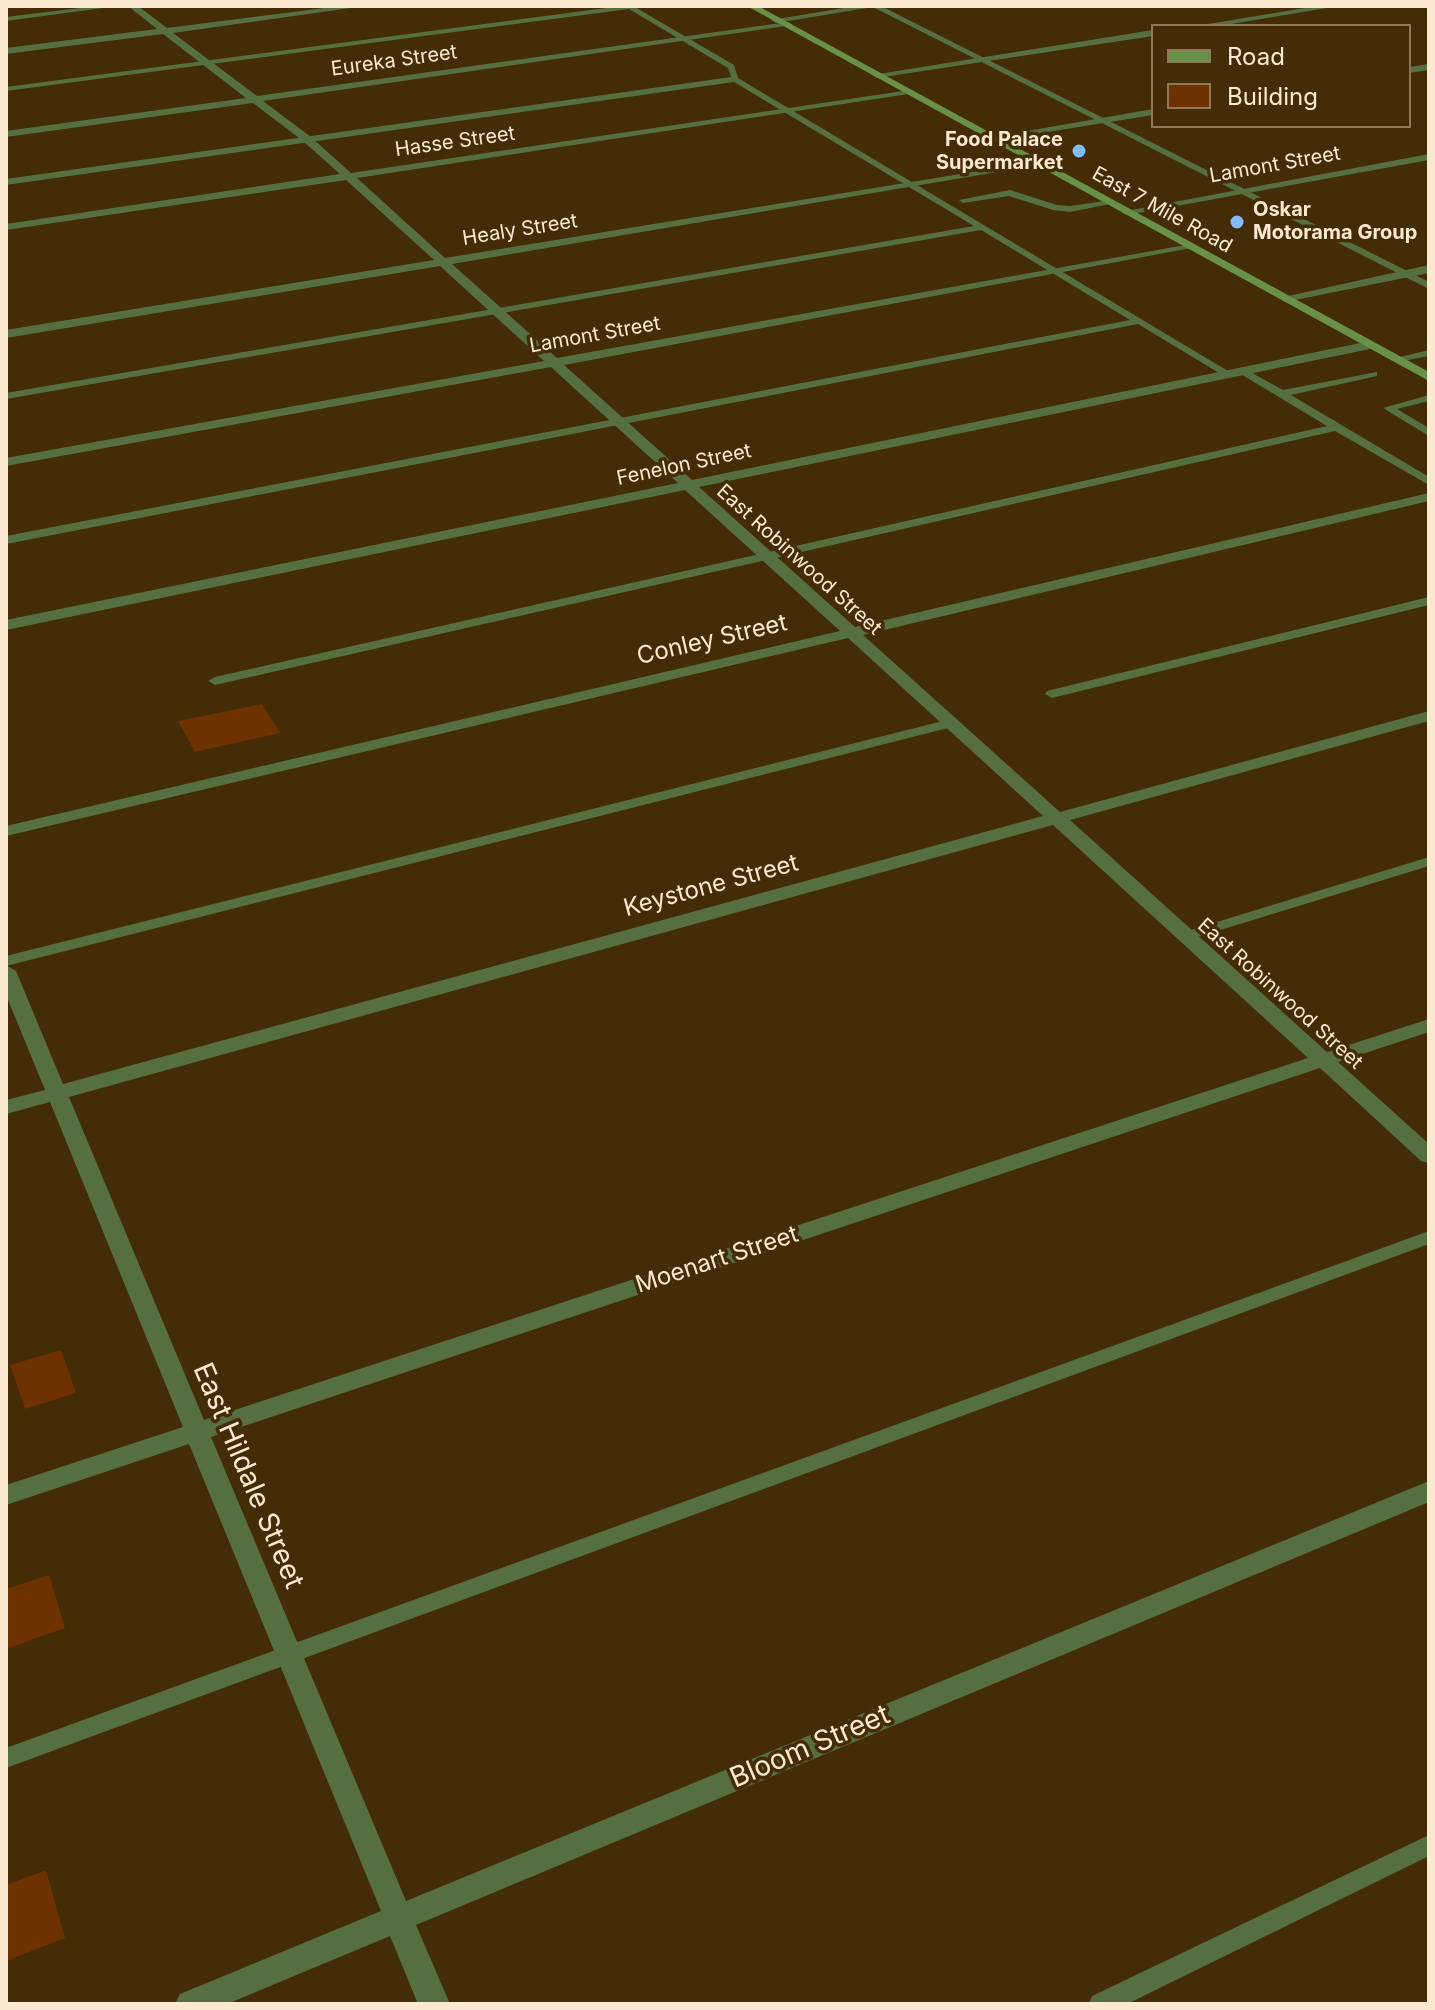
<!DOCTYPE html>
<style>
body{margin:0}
#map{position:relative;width:1435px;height:2010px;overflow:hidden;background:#442c07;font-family:Inter,sans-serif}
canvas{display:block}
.frame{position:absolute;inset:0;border:8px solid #fce9d1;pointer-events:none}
.legend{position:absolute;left:1151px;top:24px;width:260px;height:104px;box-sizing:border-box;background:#442c07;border:2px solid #8e7858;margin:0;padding:10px 14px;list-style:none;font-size:24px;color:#fce9d1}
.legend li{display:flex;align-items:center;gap:16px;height:40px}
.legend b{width:40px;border:2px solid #8e7858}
</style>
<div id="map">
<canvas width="1435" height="2010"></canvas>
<div class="frame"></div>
<ul class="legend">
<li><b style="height:10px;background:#689046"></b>Road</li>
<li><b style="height:22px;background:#6d3200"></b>Building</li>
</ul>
</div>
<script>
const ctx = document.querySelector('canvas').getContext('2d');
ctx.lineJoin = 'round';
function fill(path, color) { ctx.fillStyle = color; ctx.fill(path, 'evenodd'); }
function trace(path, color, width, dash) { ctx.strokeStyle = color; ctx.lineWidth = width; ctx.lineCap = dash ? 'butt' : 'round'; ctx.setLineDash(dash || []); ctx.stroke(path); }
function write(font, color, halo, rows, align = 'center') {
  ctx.font = font + ' Inter,sans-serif'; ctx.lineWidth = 7; ctx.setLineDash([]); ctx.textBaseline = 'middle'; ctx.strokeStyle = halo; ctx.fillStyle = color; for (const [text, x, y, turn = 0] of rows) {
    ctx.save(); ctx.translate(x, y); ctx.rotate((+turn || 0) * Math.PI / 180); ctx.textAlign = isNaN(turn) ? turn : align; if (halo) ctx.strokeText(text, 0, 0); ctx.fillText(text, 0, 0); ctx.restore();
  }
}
const building = new Path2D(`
 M262 704 280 733 195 752 178 721Z
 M61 1350 76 1393 25 1409 10 1365Z
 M49 1575 65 1628 6 1649V1589Z
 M46 1870 65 1938 6 1961V1885Z`);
const lane = new Path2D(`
 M96 6H118L6 21V17Z
 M621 6H633L734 65 738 78 1233 374 1224 376 1138 324 6 544V536L1130 320 981 230 6 399V393L974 226 734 82 6 185V179L731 77 728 68 629 9 6 91V87Z
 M871 6H881L1429 282V289Z
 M1010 190 1057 205 1070 206 1111 200 1115 203 1070 212 1053 210 1009 196 963 203 959 200Z
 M1429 350V356L1397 362 1392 359Z
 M1243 368 1283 390 1377 372V376L1291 395 1429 477V485L1335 431 215 685 208 681 215 677 1327 426 1239 373 1238 371Z
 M1429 395V401L1397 409 1429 428V436L1383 408Z
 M1429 597V605L1052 698 1045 694 1047 691Z
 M951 719 956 720V726L6 966V956Z
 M1429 857V866L1191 939H1181L1178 936 1181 933Z
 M1429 1231V1244L6 1768V1748Z
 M1429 1835V1856L1127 2004H1089L1092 1996Z`);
const street = new Path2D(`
 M128 6H138L167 28 340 6H365L173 33 257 96 788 22 793 25 263 101 311 137 351 173 910 90 915 93 357 178 445 258 1040 161 1045 164 452 264 557 358 1191 244 1197 247 564 365 692 480 1370 341 1376 345 1370 349 699 487 855 627 1429 493V501L863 635 1060 812 1429 711V721L1070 820 1327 1052 1429 1019V1032L1338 1062 1429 1144V1163L1421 1161 1320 1068 211 1437 406 1901 1429 1481V1502L416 1925 450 2004H418L390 1936 227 2004H175L180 1994 381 1911 189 1444 6 1505V1485L183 1427 50 1102 6 1114V1100L45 1090 6 995V965L16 971 63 1084 1043 816 848 638 6 836V826L840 631 685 490 6 630V620L678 483 551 367 6 466V458L544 361 440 266 6 338V330L434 260 346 180 6 230V224L340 174 303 141 253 103 6 137V131L246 98 163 34 6 54V48L157 29ZM1053 825 1308 1058 204 1420 69 1097Z
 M856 6H879L776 23 771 20Z
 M1317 6H1339L1219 26H1196Z
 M1153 30V36L877 78 872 75Z
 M1429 64V70L1409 73V67Z
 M1153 109V115L992 141 987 138Z
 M1429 154V160L1127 215 1121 212Z
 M1429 265V273L1285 302 1279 298Z`);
const secondary = new Path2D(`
 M747 6H758L1429 372V381Z`);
const markers = [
 [1079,151,8,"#84bcfb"],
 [1237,222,8,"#84bcfb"]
];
const farStreetnames = [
 ["Eureka Street",394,61,-8],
 ["Hasse Street",455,142,-8],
 ["Lamont Street",1275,165,-10],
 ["East 7 Mile Road",1162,210,29],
 ["Healy Street",520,230,-9],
 ["Lamont Street",595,335,-10],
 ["Fenelon Street",684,465,-12],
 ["East Robinwood Street",799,560,42],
 ["East Robinwood Street",1280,994,42]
];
const farPoinames = [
 ["Food Palace",1063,140],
 ["Supermarket",1063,163],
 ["Oskar",1253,210,"left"],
 ["Motorama Group",1253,233,"left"]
];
const streetNames = [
 ["Conley Street",712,640,-13],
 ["Keystone Street",711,886,-15],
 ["Moenart Street",717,1260,-18]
];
const nearStreetnames = [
 ["East Hildale Street",248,1476,67],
 ["Bloom Street",810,1747,-23]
];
fill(building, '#6d3200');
fill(lane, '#556f41');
fill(street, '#556f41');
fill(secondary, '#689046');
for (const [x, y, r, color] of markers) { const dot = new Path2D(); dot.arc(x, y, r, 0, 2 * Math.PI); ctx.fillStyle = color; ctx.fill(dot); trace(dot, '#442c07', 3); }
write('20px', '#fce9d1', '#442c07', farStreetnames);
write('bold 20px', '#fce9d1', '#442c07', farPoinames, 'right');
write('24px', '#fce9d1', '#442c07', streetNames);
write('28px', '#fce9d1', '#442c07', nearStreetnames);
</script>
